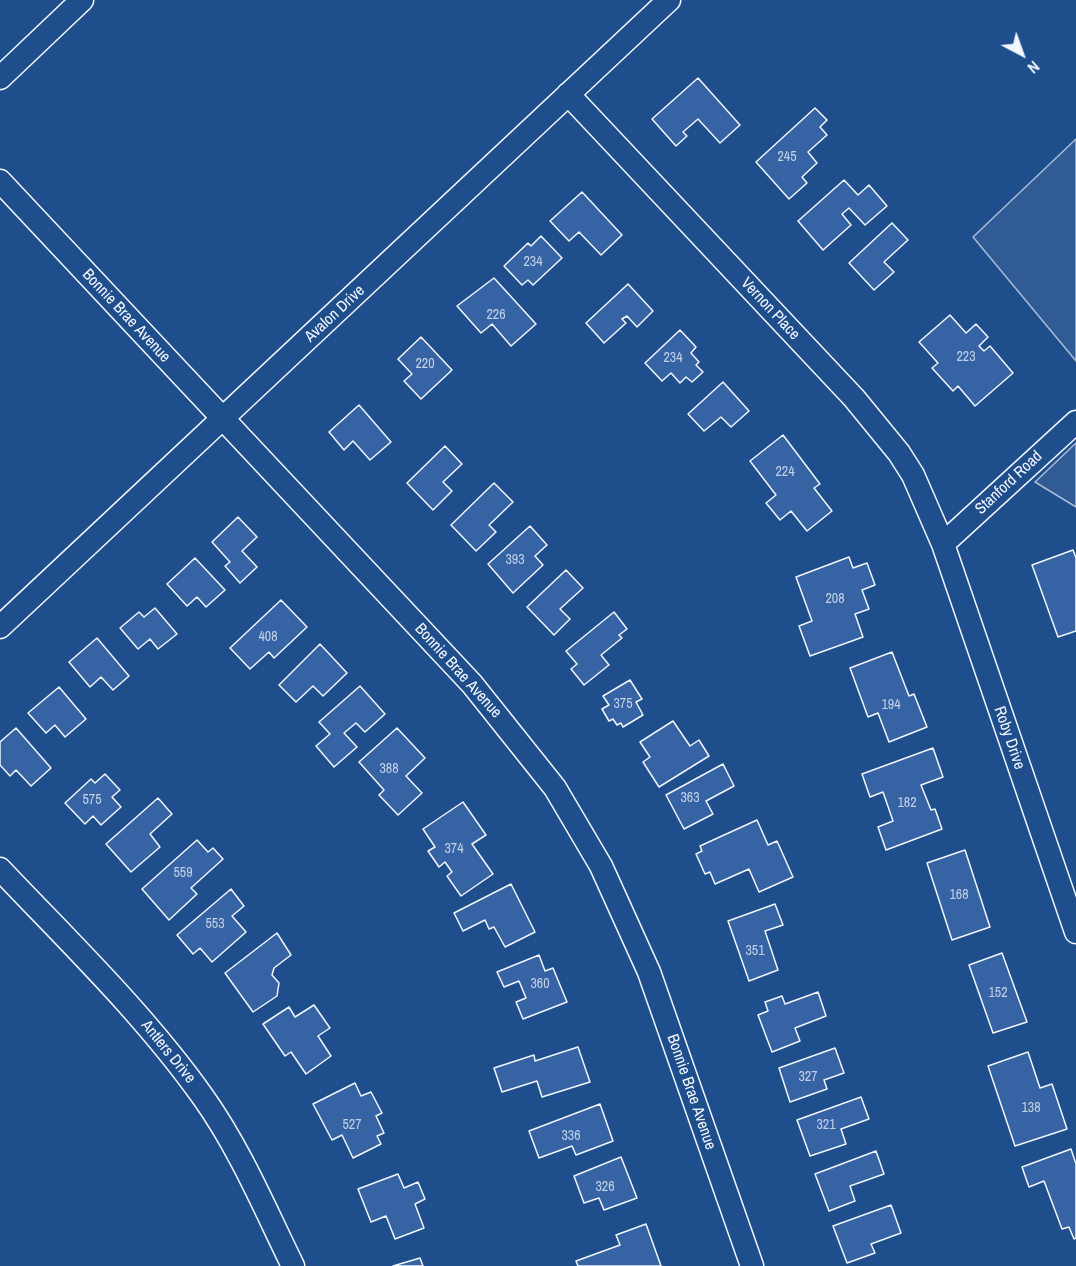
<!DOCTYPE html>
<style>
body{margin:0}
#map{position:relative;width:1076px;height:1266px;overflow:hidden;background:#1f4e8c;font-family:"Archivo Narrow",sans-serif}
canvas{display:block}
.north{position:absolute;left:992px;top:24px;width:60px;height:60px;-webkit-text-stroke:4px #1f4e8c;paint-order:stroke;rotate:139deg;font-size:16px;font-weight:700;line-height:24px;text-align:center;color:#f2f6ff}
.north::after{content:'';display:block;margin:auto;width:21px;height:27px;background:#f2f6ff;clip-path:polygon(50% 0,100% 100%,50% 72%,0 100%)}
</style>
<div id="map">
<canvas width="1076" height="1266"></canvas>
<div class="north">N</div>
</div>
<script>
const ctx = document.querySelector('canvas').getContext('2d');
ctx.lineJoin = 'round';
function fill(path, color) { ctx.fillStyle = color; ctx.fill(path, 'evenodd'); }
function trace(path, color, width, dash) { ctx.strokeStyle = color; ctx.lineWidth = width; ctx.lineCap = dash ? 'butt' : 'round'; ctx.setLineDash(dash || []); ctx.stroke(path); }
function write(font, color, halo, rows, align = 'center') {
  ctx.font = font + ' "Archivo Narrow",sans-serif'; ctx.lineWidth = 4.5; ctx.setLineDash([]); ctx.textBaseline = 'middle'; ctx.strokeStyle = halo; ctx.fillStyle = color; for (const [text, x, y, turn = 0] of rows) {
    ctx.save(); ctx.translate(x, y); ctx.rotate((+turn || 0) * Math.PI / 180); ctx.textAlign = isNaN(turn) ? turn : align; if (halo) ctx.strokeText(text, 0, 0); ctx.fillText(text, 0, 0); ctx.restore();
  }
}
const built = new Path2D(`
 M1076 139V361L973 237Z
 M1076 443V507L1035 482Z`);
const building = new Path2D(`
 M698 78 740 125 720 143 698 119 683 132 687 136 676 146 652 119Z
 M815 108 827 120 820 127 827 135 808 152 817 163 802 177 807 183 789 199 756 162Z
 M844 180 858 195 869 185 887 206 865 225 849 208 842 214 851 225 823 250 798 221Z
 M582 192 622 235 601 255 579 232 569 241 550 221Z
 M892 223 908 240 884 262 894 272 874 290 849 263Z
 M541 236 562 258 533 285 528 280 522 285 504 266 528 243 531 246Z
 M494 278 536 324 511 346 492 324 481 333 457 306Z
 M628 284 653 311 637 327 627 316 622 319 626 323 604 343 586 323Z
 M950 315 966 333 976 324 988 337 979 346 984 351 990 346 1013 373 975 406 958 386 953 391 932 368 938 363 919 342Z
 M680 330 696 347 691 353 699 362 696 365 703 372 692 382 686 377 680 383 671 373 662 381 645 363Z
 M421 337 452 370 421 399 404 381 412 374 398 359Z
 M723 382 749 411 731 427 721 417 704 431 688 414Z
 M359 405 391 442 370 460 353 441 344 450 329 432Z
 M783 435 820 484 814 488 832 511 807 531 791 511 780 520 766 503 776 495 750 461Z
 M445 446 462 464 443 482 452 491 433 510 407 483Z
 M494 483 513 502 489 525 496 532 476 551 451 525Z
 M238 517 257 537 242 551 257 567 240 583 225 566 230 562 212 542Z
 M530 526 547 545 535 556 543 565 513 593 488 564Z
 M1073 550 1076 558V631L1058 637 1032 565Z
 M849 557 853 568 867 563 875 585 862 590 869 609 855 614 863 637 810 656 799 626 812 621 796 577Z
 M195 558 225 590 206 607 197 597 187 606 167 584Z
 M566 570 583 588 560 609 570 619 554 635 527 607Z
 M281 600 307 627 274 658 269 652 250 669 230 648Z
 M155 608 177 634 158 649 150 639 138 649 120 628 139 612 144 617Z
 M614 612 627 629 619 635 622 638 601 655 609 665 584 685 571 669 577 664 566 651Z
 M97 638 129 676 113 690 101 677 90 687 69 662Z
 M320 644 347 673 323 696 313 686 296 702 279 685Z
 M892 652 909 696 914 694 927 727 889 742 878 713 868 717 850 668Z
 M630 680 642 699 636 702 643 715 623 727 621 723 617 725 613 719 609 721 602 709 609 705 603 696Z
 M360 686 385 714 365 732 356 723 344 733 357 747 334 767 316 746 330 734 319 722Z
 M59 687 86 719 65 737 55 725 46 733 28 713Z
 M673 721 690 746 699 740 709 756 659 787 643 762 650 757 640 742Z
 M16 728 51 768 31 786 16 770 10 776 0 765V742Z
 M397 728 425 758 406 776 422 793 398 815 379 795 384 790 359 762Z
 M933 748 943 777 921 785 931 810 935 809 942 829 886 850 878 827 893 821 883 792 870 797 862 774Z
 M723 764 734 786 706 801 713 814 684 829 666 795Z
 M105 774 120 790 112 797 121 807 101 825 93 816 85 824 65 803 91 779 95 783Z
 M158 798 172 814 150 834 160 847 131 872 106 844Z
 M463 802 486 835 472 844 493 874 461 896 447 876 452 872 445 862 439 867 428 851 435 847 423 829Z
 M757 820 768 845 777 841 793 877 759 892 749 869 715 884 710 872 705 874 696 854 702 851 700 846Z
 M197 840 208 852 213 848 223 859 191 888 197 894 169 920 142 889Z
 M965 850 990 927 952 940 927 863Z
 M511 884 535 932 505 947 494 927 489 929 485 920 463 931 454 913Z
 M231 889 244 906 232 916 246 932 212 962 200 948 193 954 177 935Z
 M775 904 783 925 765 931 778 970 749 981 728 921Z
 M277 933 291 955 274 968 272 975 279 983 277 996 253 1012 225 973Z
 M1002 953 1027 1022 993 1033 969 965Z
 M539 955 545 971 553 968 567 1002 523 1019 516 1002 526 998 519 981 504 987 497 972Z
 M818 992 826 1016 795 1028 800 1041 772 1052 758 1015 768 1011 765 1002 782 996 785 1004Z
 M314 1005 330 1028 318 1036 331 1056 306 1074 291 1052 285 1056 263 1024 289 1007 295 1017Z
 M578 1047 590 1082 542 1097 537 1081 502 1092 494 1068 534 1055 535 1061Z
 M835 1048 844 1073 824 1080 827 1089 790 1102 779 1068Z
 M1028 1052 1040 1088 1052 1084 1067 1129 1015 1146 988 1066Z
 M355 1083 361 1096 371 1092 382 1113 376 1116 384 1133 377 1136 381 1144 353 1158 342 1135 332 1140 313 1104Z
 M861 1097 869 1119 841 1129 846 1144 810 1156 797 1120Z
 M600 1104 613 1141 576 1155 572 1146 539 1158 529 1131Z
 M1071 1149 1076 1164V1238L1074 1239 1069 1227 1062 1229 1044 1181 1029 1187 1022 1167Z
 M876 1151 884 1174 850 1186 855 1201 829 1211 815 1174Z
 M621 1157 637 1198 604 1210 599 1198 584 1203 574 1176Z
 M398 1174 404 1188 418 1182 425 1199 415 1204 424 1228 395 1239 386 1216 371 1222 358 1189Z
 M891 1205 901 1233 871 1244 875 1253 847 1263 833 1226Z
 M646 1224 661 1266H578L576 1261 620 1245 616 1235Z
 M420 1258 423 1266H393Z`);
const street = new Path2D(`
 M0 78 82 0
 M568 94 854 398 899 453 913 475 943 544 1076 932
 M0 181 472 684 555 788 601 866 649 972 752 1266
 M943 544 1076 422
 M0 627 669 0
 M0 869C70 943 144 1014 203 1097 240 1149 265 1209 293 1266`);
const numberNames = [
 ["245",787,157],
 ["234",533,262],
 ["226",496,315],
 ["223",966,357],
 ["234",673,358],
 ["220",425,364],
 ["224",785,472],
 ["393",515,560],
 ["208",835,599],
 ["408",268,637],
 ["375",623,704],
 ["194",891,705],
 ["388",389,769],
 ["363",690,798],
 ["575",92,800],
 ["182",907,803],
 ["374",454,849],
 ["559",183,873],
 ["168",959,895],
 ["553",215,924],
 ["351",755,951],
 ["360",540,984],
 ["152",998,993],
 ["327",808,1077],
 ["138",1031,1108],
 ["527",352,1125],
 ["321",826,1125],
 ["336",571,1136],
 ["326",605,1187]
];
const streetNames = [
 ["Vernon Place",770,309,47],
 ["Avalon Drive",335,314,-43],
 ["Bonnie Brae Avenue",126,316,47],
 ["Stanford Road",1009,483,-43],
 ["Bonnie Brae Avenue",458,671,48],
 ["Roby Drive",1009,738,71],
 ["Antlers Drive",168,1052,51],
 ["Bonnie Brae Avenue",691,1092,71]
];
fill(built, '#305b95');
trace(built, '#a8bbd7', 1.5);
fill(building, '#3563a3');
trace(building, '#f2f6ff', 1.5);
trace(street, '#f2f6ff', 25);
trace(street, '#1f4e8c', 22);
write('14px', '#c3d1e8', null, numberNames);
write('16px', '#f2f6ff', '#1f4e8c', streetNames);
</script>
